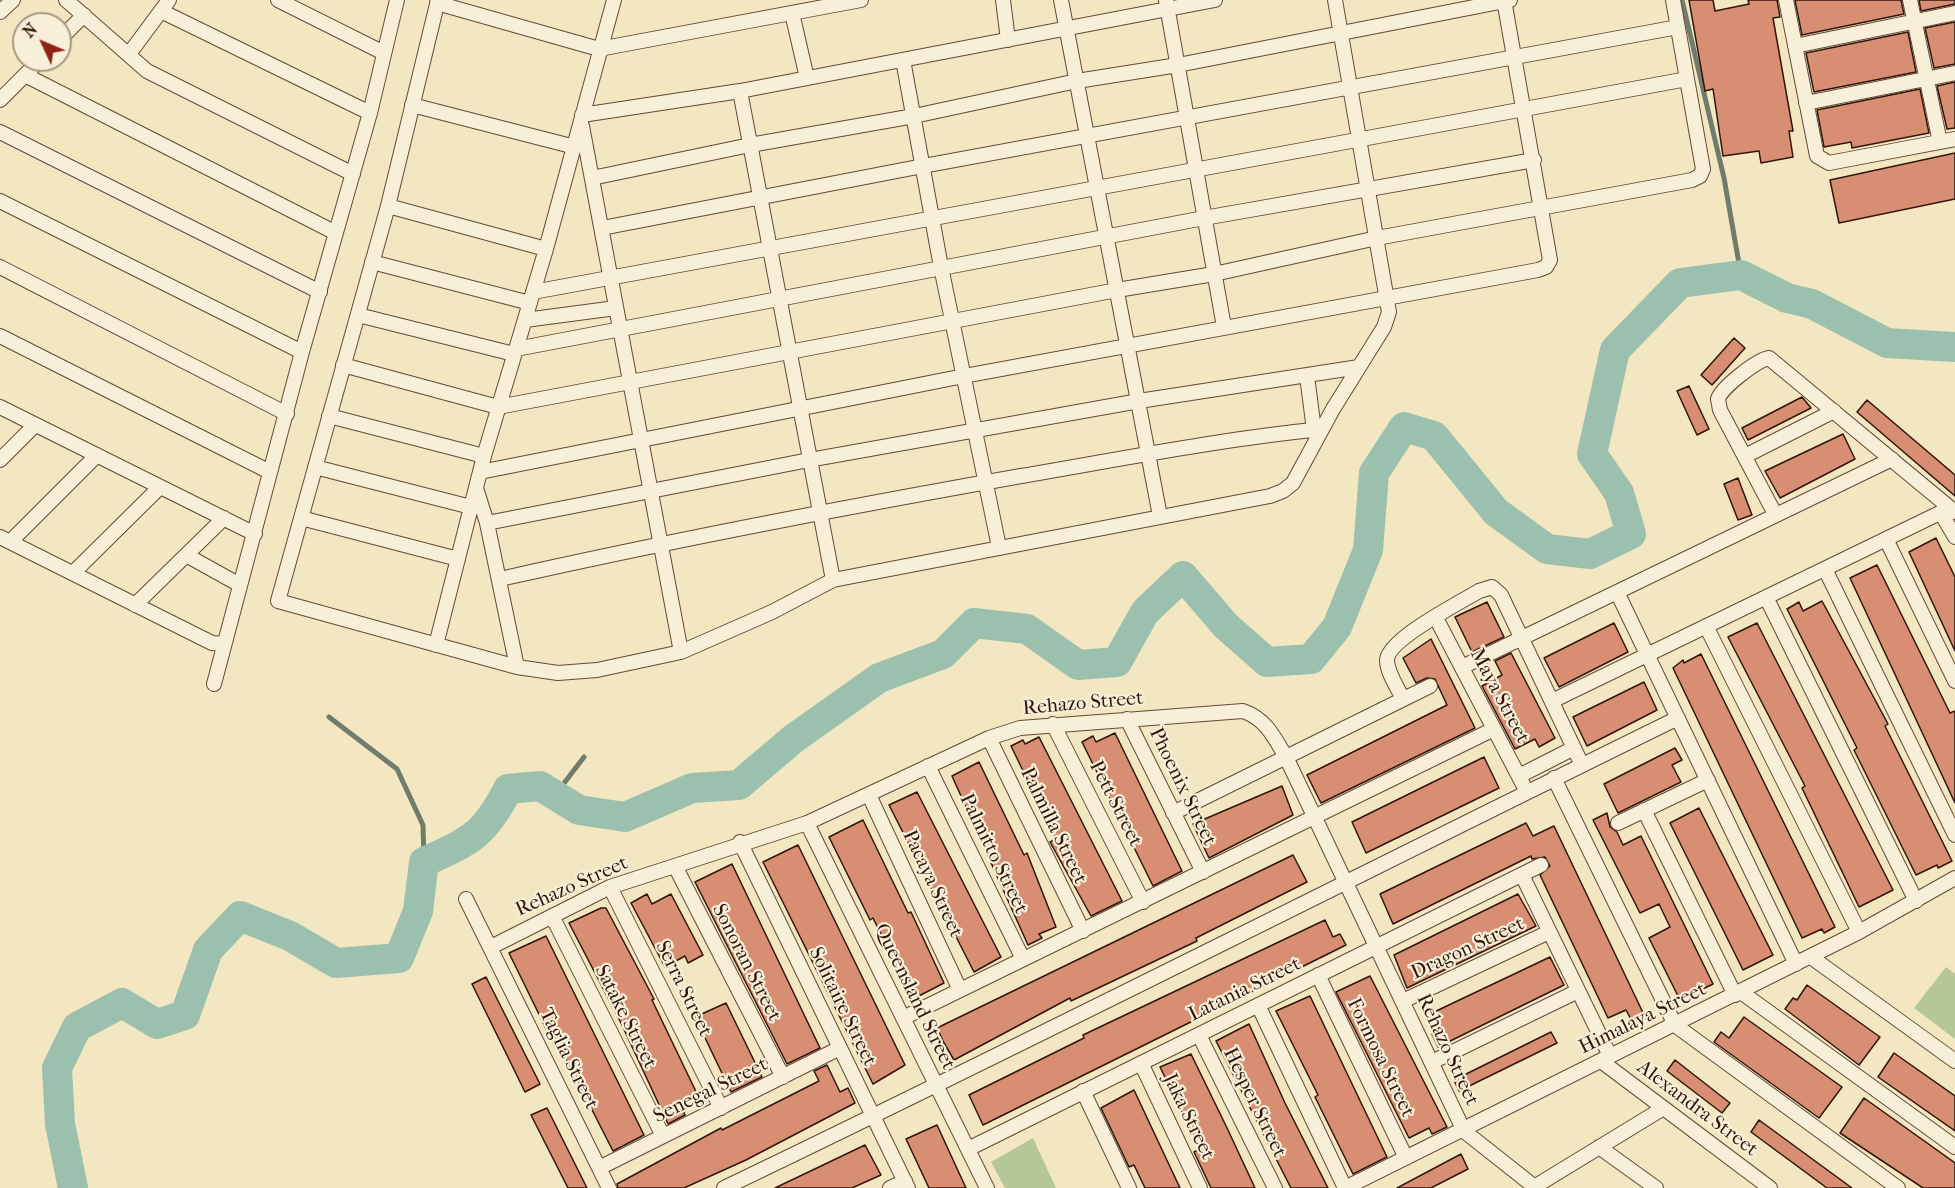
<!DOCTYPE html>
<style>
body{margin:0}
#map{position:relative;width:1955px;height:1188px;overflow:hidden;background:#f3e7c1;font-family:"IM FELL French Canon",serif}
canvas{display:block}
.north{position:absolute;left:12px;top:12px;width:60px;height:60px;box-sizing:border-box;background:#f7efd7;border:2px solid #a89885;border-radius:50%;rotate:314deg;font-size:16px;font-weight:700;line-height:24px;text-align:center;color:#31150b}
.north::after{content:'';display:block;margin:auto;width:21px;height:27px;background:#8f2418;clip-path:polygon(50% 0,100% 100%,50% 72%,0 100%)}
</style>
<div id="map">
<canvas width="1955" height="1188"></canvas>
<div class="north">N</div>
</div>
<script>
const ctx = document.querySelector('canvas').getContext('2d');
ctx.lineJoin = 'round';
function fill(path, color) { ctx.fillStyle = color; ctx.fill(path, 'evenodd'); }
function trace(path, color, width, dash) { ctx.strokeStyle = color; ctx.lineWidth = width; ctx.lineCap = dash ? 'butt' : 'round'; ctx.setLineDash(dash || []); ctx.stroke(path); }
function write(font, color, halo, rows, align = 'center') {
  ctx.font = font + ' "IM FELL French Canon",serif'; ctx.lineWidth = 4.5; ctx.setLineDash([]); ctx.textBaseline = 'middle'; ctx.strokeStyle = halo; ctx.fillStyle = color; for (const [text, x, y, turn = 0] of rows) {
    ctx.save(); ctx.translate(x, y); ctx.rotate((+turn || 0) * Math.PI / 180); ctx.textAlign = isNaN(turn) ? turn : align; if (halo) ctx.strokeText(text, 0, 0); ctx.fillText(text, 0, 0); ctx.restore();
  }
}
const green = new Path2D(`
 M1946 967 1955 974V1039L1914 1008Z
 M1033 1138 1056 1188H1005L991 1162Z`);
const stream = new Path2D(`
 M1682 0 1724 178 1741 275
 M329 717 397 769 423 825 424 862
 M555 795 584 757`);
const river = new Path2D(`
 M73 1188 60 1124 57 1068 77 1027 122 1003 157 1024 185 1015 208 950 240 916 290 936 336 963 399 958 418 911 424 862C470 841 484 836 508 789L540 786 579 810 625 817 692 788 739 785 793 739 879 678 943 654 974 623 1027 629 1078 665 1117 662 1145 612 1183 576 1226 626 1267 662 1311 659 1337 627 1368 550 1374 473 1404 427 1434 436 1496 512 1547 549 1590 554 1631 534 1619 493 1592 454 1615 350 1680 283 1741 275 1787 298 1812 304 1887 343 1955 347`);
const building = new Path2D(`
 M1689 0H1713L1715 11 1749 4 1748 0H1777L1780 17 1773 18 1793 131H1789L1793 157 1761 163 1759 151 1723 156 1713 89 1705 91Z
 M1795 0H1901L1904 14 1802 35Z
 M1919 0H1955V4L1921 11Z
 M1955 22V64L1934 68 1925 28Z
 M1908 32 1916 72 1814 92 1806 53Z
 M1955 82V128L1947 129 1937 86Z
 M1920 89 1929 133 1852 148 1851 142 1824 147 1817 110Z
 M1955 153V199L1839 223 1830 180Z
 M1734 338 1745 348 1712 385 1701 375Z
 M1689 386 1709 429 1697 435 1677 391Z
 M1802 397 1811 408 1748 440 1742 428Z
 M1867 400 1955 475V496L1857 412Z
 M1843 434 1855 459 1780 498 1765 471Z
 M1738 478 1752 515 1738 520 1724 484Z
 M1936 538 1955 577V651L1909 552Z
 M1877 565 1950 713 1955 711V803L1850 578Z
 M1822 601 1888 724 1885 726 1952 861 1938 868 1937 865 1916 875 1854 750 1857 748 1787 609 1799 602 1803 611Z
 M1487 602 1504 637 1472 652 1455 617Z
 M1614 623 1628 652 1559 687 1544 658Z
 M1757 623 1893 890 1859 907 1802 788 1805 786 1728 637Z
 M1431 639 1475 728 1321 803 1307 775 1447 705 1435 679 1427 678 1416 683 1403 658Z
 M1511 653 1555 738 1539 747 1535 739 1515 749 1482 686 1502 675 1495 661Z
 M1701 654 1835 927 1824 933 1822 929 1802 938 1673 668 1683 660 1684 663Z
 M1644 682 1657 710 1587 746 1573 717Z
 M1115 733 1182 871 1153 886 1082 742 1093 736 1096 742Z
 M1039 737 1122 901 1091 916 1050 842 1056 839 1011 746 1023 740 1025 744Z
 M1675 748 1682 760 1672 765 1681 782 1618 813 1604 784Z
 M1484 757 1499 788 1366 853 1352 822Z
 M979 762 1024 855 1027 853 1056 927 1039 934 1042 938 1028 945 952 776Z
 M1282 786 1293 815 1209 858 1193 824Z
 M917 792 1001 957 974 972 889 805Z
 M1699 808 1773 955 1743 970 1670 823Z
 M1607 813 1610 827 1617 832 1623 845 1641 836 1713 984 1680 1000 1649 938 1670 927 1659 904 1640 913 1593 820Z
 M863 820 908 913 911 912 944 983 913 999 873 918 870 920 829 837Z
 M1526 823 1533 836 1554 826 1646 1019 1634 1025 1626 1010 1608 1018 1540 875 1550 866 1545 857 1532 859 1531 856 1393 924 1380 894Z
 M798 845 905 1065 873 1084 763 862Z
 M1293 855 1307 882 1196 938 1197 941 1071 1001 1070 998 954 1060 944 1043 937 1028Z
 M732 864 820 1048 787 1064 695 882Z
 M647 894 652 904 671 894 703 955 688 963 685 956 665 967 631 903Z
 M1518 894 1536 926 1407 988 1394 955Z
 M601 908H606L654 999 652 1000 701 1102 683 1110 685 1115 668 1124 621 1023 569 923Z
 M1325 920 1333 937 1340 934 1346 945 983 1125 969 1095 1084 1038 1083 1035Z
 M546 936 644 1135 613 1151 559 1045 555 1047 509 953Z
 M1550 957 1564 985 1438 1047 1432 1034 1440 1030 1432 1013Z
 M1370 976 1447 1127 1432 1134 1429 1128 1409 1138 1336 992Z
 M486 977 540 1084 525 1092 472 984Z
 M1807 985 1880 1037 1859 1065 1785 1009 1793 998 1797 1000Z
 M1310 996 1387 1157 1353 1174 1315 1097 1318 1095 1276 1011Z
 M726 1003 762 1077 731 1092 695 1017Z
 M1744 1017 1842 1087 1819 1118 1714 1042 1721 1032 1729 1038Z
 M1249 1024 1285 1103 1328 1188H1291L1216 1041Z
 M1551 1032 1557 1043 1459 1091 1454 1080Z
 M1894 1053 1955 1096V1131L1878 1077Z
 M1191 1054 1228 1130 1255 1188H1211L1194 1152 1200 1149 1160 1067Z
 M1675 1060 1730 1103 1722 1113 1667 1071Z
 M827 1065 840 1092 848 1088 855 1103 746 1160 684 1188H618L617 1184 721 1128 722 1130 819 1081 814 1071Z
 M1134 1090 1172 1171 1180 1188H1145L1134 1165 1129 1167 1101 1108Z
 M1864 1098 1955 1163V1188H1923L1840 1133Z
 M547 1108 587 1188H568L531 1115Z
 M1759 1120 1852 1188H1827L1751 1132Z
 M937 1125 966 1188H929L906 1139Z
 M865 1145 881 1175 852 1188H775Z
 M1461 1154 1468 1169 1431 1188H1397Z`);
const street = new Path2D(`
 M66 0 147 71 353 174
 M278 0 384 53
 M438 0 388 206 278 601 517 667 558 673 597 670 681 652 772 612 833 580 1270 496 1283 491 1293 483 1333 409 1384 327 1389 312 1335 0
 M1003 0 1008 40
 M1061 0 1160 516
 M1166 0 1224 327
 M1786 0 1817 156 1829 163 1955 139
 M1910 0 1940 142
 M437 3 599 49 861 0
 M161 11 370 113
 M0 12 13 0
 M792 13 807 78
 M60 39 84 15
 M1795 46 1955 13
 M129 54 169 0
 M903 60 941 267 999 547
 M25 75 336 233
 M740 91 833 580
 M0 100 40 60
 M1806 103 1955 73
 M412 105 575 147
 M582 115 740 91 1215 0
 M582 126 681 652
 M0 132 320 292
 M592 178 750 145 914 116 1077 81 1178 65 1510 0
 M0 201 302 352
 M388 206 546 249
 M602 228 923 166 1678 27
 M372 262 530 303
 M0 267 287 414
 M533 292 1687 79
 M358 315 514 354
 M525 320 616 308
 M0 336 270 472
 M516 349 1204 218 1534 160
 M343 365 498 407 1117 290 1214 274 1377 238 1692 180 1700 176 1703 169 1673 0
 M1307 376 1314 430
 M0 407 255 534
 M329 416 484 456
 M1745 456 1834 411
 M0 460 35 425
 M315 467 471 507
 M480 472 964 376 1538 270 1546 267 1550 260 1504 0
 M476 488 487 523 517 667
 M1941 513 1955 537
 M1775 514 1720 410 1718 399C1721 388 1757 360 1769 358L1955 512
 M301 518 458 559
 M487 523 809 460 1139 401 1359 367
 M0 537 212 643 223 644
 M1886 539 1955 681
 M10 542 97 455
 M186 555 240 585
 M1825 569 1955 835
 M73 573 160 487
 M500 579C673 540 846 507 1021 476 1121 459 1221 439 1322 429
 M1617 592 1796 964
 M1766 597 1916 901
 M135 605 224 518
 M1436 618 1527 792
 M1706 626 1859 932
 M436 645 484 456 546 249 614 0
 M1462 667 1892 459
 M214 684 302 352 370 113 397 0
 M1403 699C1398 688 1387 673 1387 660 1388 639 1461 602 1479 591L1492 587 1501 595 1582 765
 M1552 701 1950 508
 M1127 719 1203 872
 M1053 724 1143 902
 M989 738 1083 931
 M928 766 1023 959
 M1519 776 1574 748
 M1554 778 1675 1025 1898 1188
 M869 795 960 990
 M1644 810 1735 995
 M1173 813 1430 686
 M807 823 987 1188
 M1618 823 1708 780
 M740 842 908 1188
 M675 866 783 1077
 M1522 875 1610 1056
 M610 887 721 1108
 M466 899 609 1188
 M552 916 663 1136
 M491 947 610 887 807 823 989 738 1020 728 1243 711C1266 719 1274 737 1286 757L1464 1131 1536 1188
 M1811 957 1955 1061
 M1318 975 1406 1158
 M1741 992 1955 1147
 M1403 1001 1549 932
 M1258 1005 1345 1188
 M903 1018 1494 729
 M1199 1035 1275 1188
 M1601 1061 1770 1188
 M1432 1062 1578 991
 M1141 1063 1200 1188
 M1083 1091 1129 1188
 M1599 1147 1656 1188
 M968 1149 1541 865
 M599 1168 840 1048
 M1534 1187 1662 1109
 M724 1188C1043 1035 1360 874 1678 718
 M890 1188 905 1181
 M1345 1188 1859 932 1955 878`);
const streetNames = [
 ["Maya Street",1499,696,62],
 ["Rehazo Street",1083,704,-5],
 ["Phoenix Street",1182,787,64],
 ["Pett Street",1115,804,63],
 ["Palmilla Street",1053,826,64],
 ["Palmitto Street",993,854,64],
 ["Pacaya Street",932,884,65],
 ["Rehazo Street",572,887,-24],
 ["Dragon Street",1468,949,-25],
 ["Sonoran Street",746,963,63],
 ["Serra Street",683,989,64],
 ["Latania Street",1245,990,-26],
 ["Queensland Street",914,997,64],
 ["Solitaire Street",842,1007,64],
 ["Satake Street",625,1017,63],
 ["Himalaya Street",1643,1019,-26],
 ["Rehazo Street",1447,1050,65],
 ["Formosa Street",1380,1058,64],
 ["Taglia Street",568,1059,64],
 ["Senegal Street",711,1091,-26],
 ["Hesper Street",1254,1103,64],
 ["Alexandra Street",1697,1109,37],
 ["Jaka Street",1188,1117,64]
];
fill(green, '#b5c797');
trace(stream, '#717c6d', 5);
trace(river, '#9cc0ae', 30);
fill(building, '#d78e72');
trace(building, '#31150b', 1.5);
trace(street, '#624a38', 16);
trace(street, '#f7efd7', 14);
write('20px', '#31150b', '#f7efd7', streetNames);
</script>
